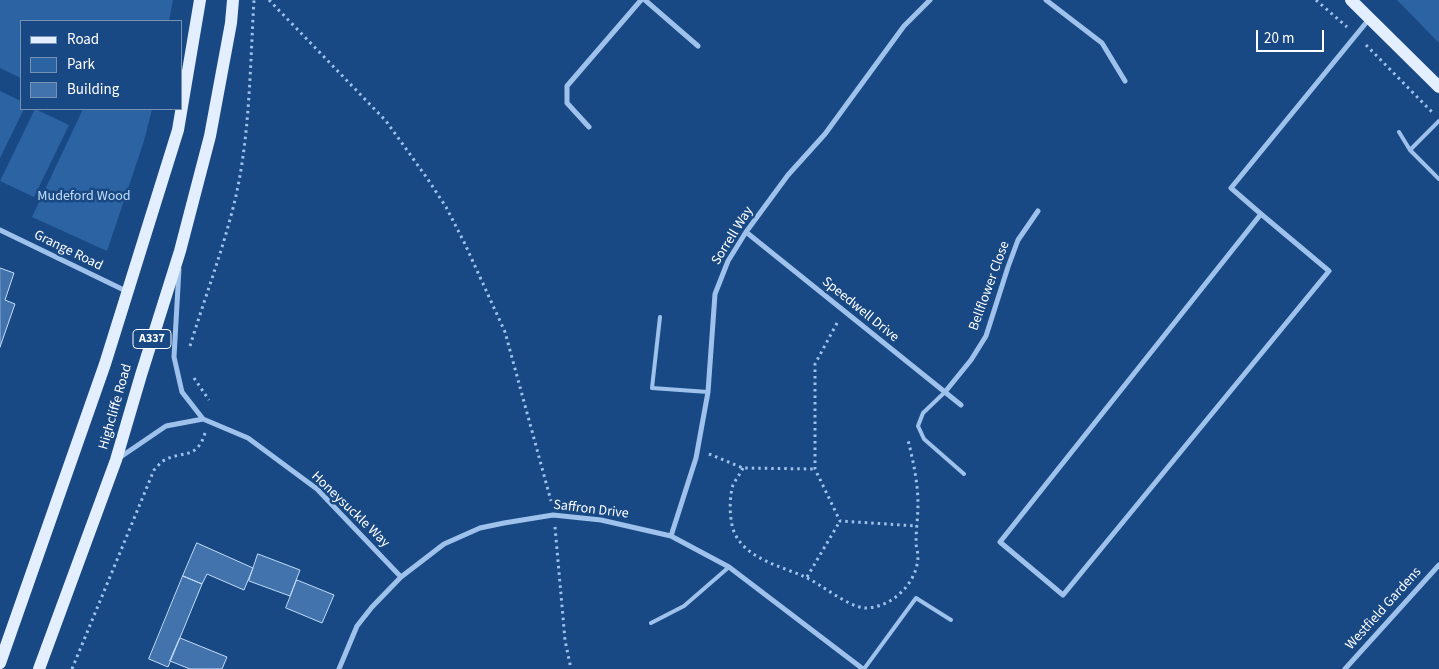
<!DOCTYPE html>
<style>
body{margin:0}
#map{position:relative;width:1439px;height:669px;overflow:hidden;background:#194984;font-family:"Source Sans 3",sans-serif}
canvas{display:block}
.legend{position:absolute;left:20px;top:20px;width:162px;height:90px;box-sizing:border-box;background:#194984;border:1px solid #7592b5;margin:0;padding:6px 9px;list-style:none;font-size:15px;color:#fff}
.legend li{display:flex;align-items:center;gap:10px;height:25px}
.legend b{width:25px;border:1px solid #7592b5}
.scale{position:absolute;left:1256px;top:30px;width:68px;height:22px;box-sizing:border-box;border:2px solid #fff;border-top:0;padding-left:6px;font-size:15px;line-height:18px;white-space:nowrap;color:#fff;-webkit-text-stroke:4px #194984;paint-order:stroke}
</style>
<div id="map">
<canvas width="1439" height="669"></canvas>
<ul class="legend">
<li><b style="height:6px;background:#e3eeff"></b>Road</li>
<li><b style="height:14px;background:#2c63a3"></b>Park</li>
<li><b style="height:14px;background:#4273ad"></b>Building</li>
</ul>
<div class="scale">20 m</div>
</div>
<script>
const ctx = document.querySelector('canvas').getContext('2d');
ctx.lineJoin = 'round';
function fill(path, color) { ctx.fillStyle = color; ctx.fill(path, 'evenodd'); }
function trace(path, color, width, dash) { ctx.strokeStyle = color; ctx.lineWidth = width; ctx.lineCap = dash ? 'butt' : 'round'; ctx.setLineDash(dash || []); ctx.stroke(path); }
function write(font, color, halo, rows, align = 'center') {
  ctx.font = font + ' "Source Sans 3",sans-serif'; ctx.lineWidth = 5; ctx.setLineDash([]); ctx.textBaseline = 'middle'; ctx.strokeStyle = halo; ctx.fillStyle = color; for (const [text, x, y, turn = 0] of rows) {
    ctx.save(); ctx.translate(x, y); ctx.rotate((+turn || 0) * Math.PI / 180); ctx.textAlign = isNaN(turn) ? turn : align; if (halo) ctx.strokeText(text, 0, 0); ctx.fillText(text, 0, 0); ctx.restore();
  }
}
const green = new Path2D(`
 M0 0H173L169 21H21V78L0 68Z
 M1397 0H1439V43Z
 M0 91 21 101V109H24L0 158Z
 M35 109 69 125 34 197 0 181Z
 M83 109H152L144 141 107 251 32 217Z`);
const building = new Path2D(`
 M0 268 14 273 5 300 15 304 0 347Z
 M197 543 253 568 244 590 207 574 202 584 183 576Z
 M258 554 300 570 290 596 249 581Z
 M183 576 202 584 168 667 149 659Z
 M297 580 334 595 322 623 286 608Z
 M180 638 227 657 222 669H190L170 661Z`);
const path = new Path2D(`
 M269 0 386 121 427 178 446 207 464 242 505 332 551 501
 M1316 0 1347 27
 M1366 45 1432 112
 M837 323 815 364V469L840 521 917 526
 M190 346C205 297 223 250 235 200 250 136 250 66 254 0
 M194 378 209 400
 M709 454 743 468 815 469
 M743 468C740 474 736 479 733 485 729 497 729 522 735 534 747 559 781 566 805 577 821 584 848 607 865 608 891 608 917 584 918 557 918 552 916 547 916 542 916 530 918 517 918 504 918 483 913 460 908 440
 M555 527 565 640 571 669
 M807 577 840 521
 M72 669 154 470C157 467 160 463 163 461 180 450 197 461 205 433`);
const service = new Path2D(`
 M1399 132 1410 150 1439 179
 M1410 150 1439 121
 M660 317 652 388 708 392
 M945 392 923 413 918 426 924 439 964 474
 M651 623 684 606 729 567
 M864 669 916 598 951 620`);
const minor = new Path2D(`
 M645 0 698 46
 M1046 0 1102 43 1125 81
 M589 127 567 103V86L641 0
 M1261 214 1329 271 1063 595 1000 542 1261 214 1231 188 1370 18
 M0 230 126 291
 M746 232 961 405
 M179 269 174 357 182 392 203 419 248 438 317 489 401 577
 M945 392 971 360 986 336 1008 267 1018 240 1038 211
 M119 458 166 426 203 419
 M671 536 696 458 708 392 715 294 728 261 746 232 788 175 825 134 904 26 930 0
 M339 669 357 626 372 607 401 577 444 544 480 528 504 523 553 515 601 520 671 536 729 567 863 669
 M1345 669 1439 565`);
const primary = new Path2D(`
 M1351 0 1439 87
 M0 663 105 364 178 130 200 0
 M39 669 116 460 141 375 180 251 210 136 231 23 233 0`);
const shields = [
 [152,339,38]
];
const shieldNames = [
 ["A337",152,339]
];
const parkNames = [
 ["Mudeford Wood",84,197]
];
const streetNames = [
 ["Sorrell Way",733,236,-58],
 ["Grange Road",68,251,26],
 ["Bellflower Close",990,286,-70],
 ["Speedwell Drive",860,310,39],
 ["Highcliffe Road",116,407,-74],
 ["Honeysuckle Way",350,510,44],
 ["Saffron Drive",591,510,7],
 ["Westfield Gardens",1384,609,-48]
];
fill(green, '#2c63a3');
fill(building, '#4273ad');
trace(building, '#c3dcf9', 1);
trace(path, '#9ec2ec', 3, [2.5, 4]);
trace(service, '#9ec2ec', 4);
trace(minor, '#9ec2ec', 5);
trace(primary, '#e3eeff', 12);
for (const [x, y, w] of shields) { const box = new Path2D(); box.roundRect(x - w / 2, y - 9.5, w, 19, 4); ctx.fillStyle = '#194984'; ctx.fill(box); trace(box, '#fff', 1); }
write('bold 12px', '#fff', null, shieldNames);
write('14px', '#c3dcf9', '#194984', parkNames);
write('14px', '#fff', '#194984', streetNames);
</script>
